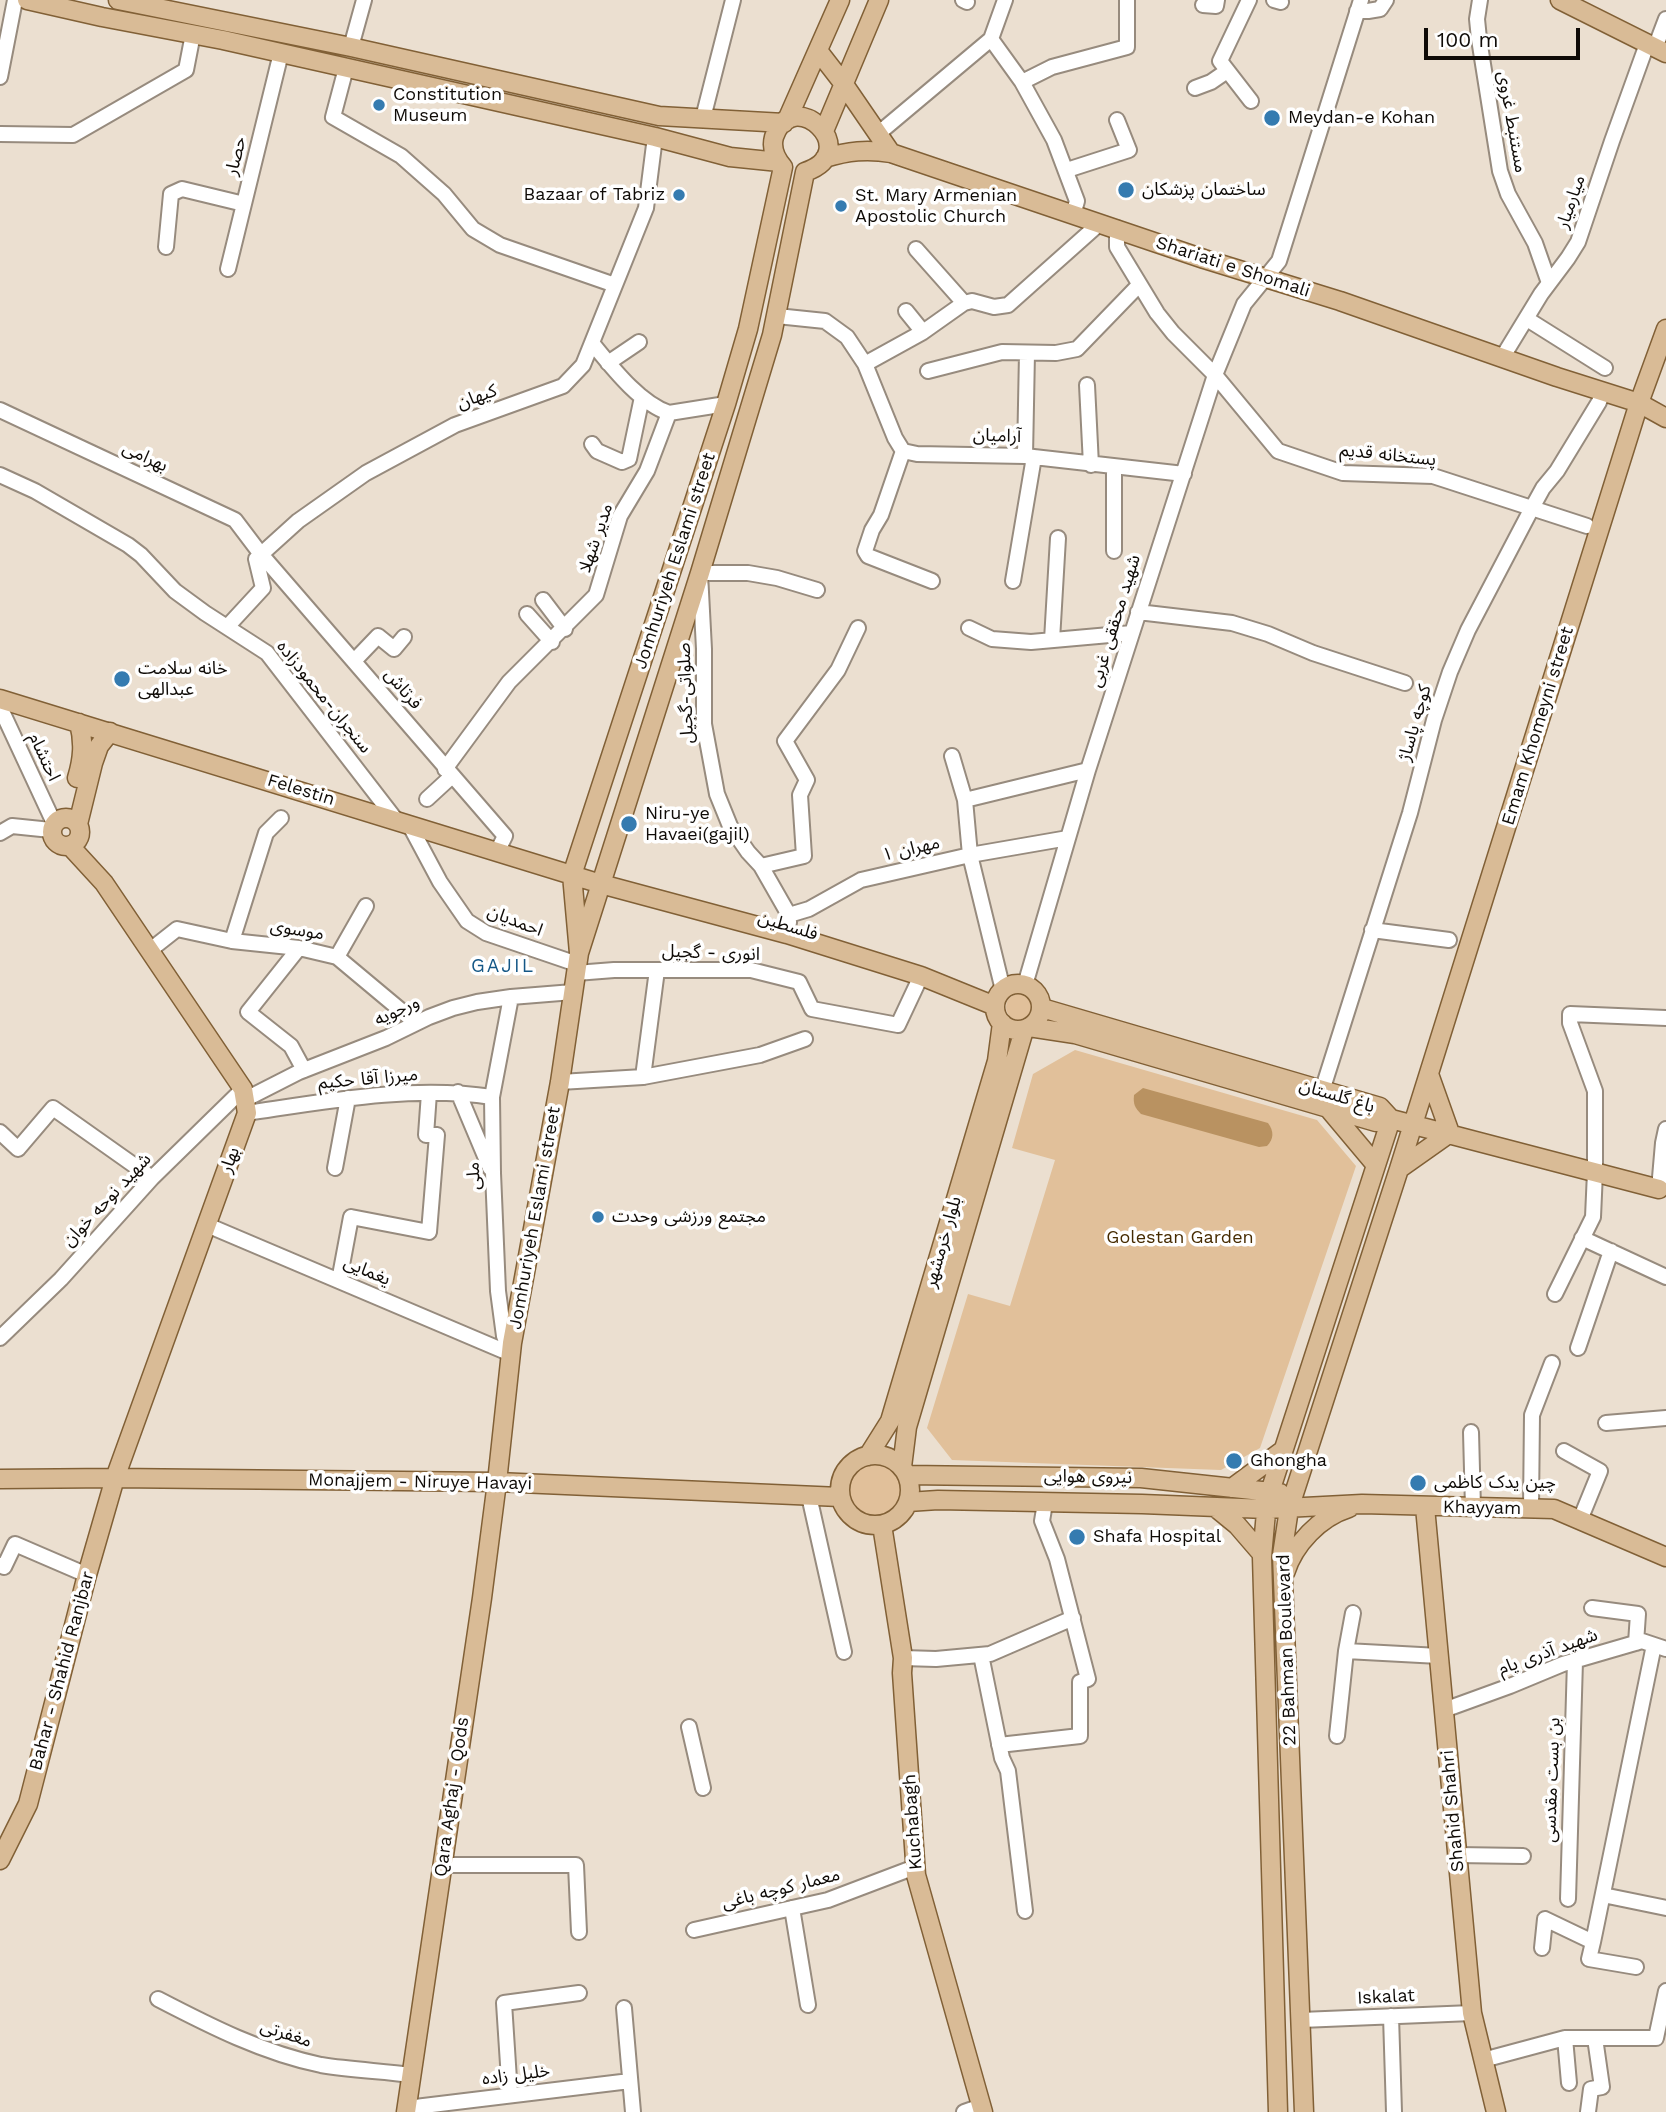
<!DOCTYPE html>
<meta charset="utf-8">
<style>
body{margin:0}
#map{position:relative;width:1666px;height:2112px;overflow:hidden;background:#ebdfd0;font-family:"Work Sans",sans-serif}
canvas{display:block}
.scale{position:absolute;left:1424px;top:28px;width:156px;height:32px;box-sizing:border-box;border:4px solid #0f0b07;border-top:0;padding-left:9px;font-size:21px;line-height:24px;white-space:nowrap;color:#0f0b07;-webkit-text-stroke:5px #fff;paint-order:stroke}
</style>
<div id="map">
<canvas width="1666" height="2112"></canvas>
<div class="scale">100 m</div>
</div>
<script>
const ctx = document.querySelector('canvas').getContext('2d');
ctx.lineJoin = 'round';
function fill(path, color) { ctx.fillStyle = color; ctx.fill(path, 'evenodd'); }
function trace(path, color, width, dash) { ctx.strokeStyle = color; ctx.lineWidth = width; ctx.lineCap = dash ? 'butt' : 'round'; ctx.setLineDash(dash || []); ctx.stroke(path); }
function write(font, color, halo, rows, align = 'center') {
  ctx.font = font + ' "Work Sans","Noto Sans Arabic",sans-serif'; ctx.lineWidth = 7; ctx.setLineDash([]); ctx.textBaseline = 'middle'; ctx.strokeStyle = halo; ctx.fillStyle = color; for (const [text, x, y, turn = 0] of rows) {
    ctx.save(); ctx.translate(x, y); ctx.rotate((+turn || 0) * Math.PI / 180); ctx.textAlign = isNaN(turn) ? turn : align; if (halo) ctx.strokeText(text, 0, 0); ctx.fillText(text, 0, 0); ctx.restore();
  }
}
const green = new Path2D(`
 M1006 1007a13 13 0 1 1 26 0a13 13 0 1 1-26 0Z
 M1075 1050 1317 1120 1356 1166 1260 1448 1221 1470 952 1460 927 1428 968 1294 1010 1306 1055 1160 1012 1148 1033 1074Z
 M846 1489a28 28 0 1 1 56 0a28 28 0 1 1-56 0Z`);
const water = new Path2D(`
 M1143 1088 1268 1123C1274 1131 1274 1139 1267 1146L1259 1147 1141 1114C1135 1108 1133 1104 1134 1095Z`);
const minor = new Path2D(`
 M963 0 967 2
 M1249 0 1220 61 1251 101
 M1274 0 1281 2
 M1480 0 1477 19 1479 39 1500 171 1508 194 1535 243 1549 283
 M1203 5 1216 6 1217 0
 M1357 11H1368L1380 9 1386 0
 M991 39 1022 82 1054 140 1077 201 1073 215
 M351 47 364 0
 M1655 48 1666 19
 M346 68 333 117 401 156 444 194 473 229 500 245 615 285
 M0 77 15 0
 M1022 82 1052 67 1127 47V0
 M1195 88 1211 82 1227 71
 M703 118 733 0
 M879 133 991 39 1005 0
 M0 134 73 135 186 70 193 34
 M1067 170 1129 150 1117 120
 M1117 228V247L1157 313 1173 333 1215 375 1278 451 1343 473 1433 476 1587 526
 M166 247 171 194 182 189 244 204
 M916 249 964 303
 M228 269 281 53
 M906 311 923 332
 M777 316 825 321 847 337 865 364 895 438 903 451 917 454 1025 456 1184 474
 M1527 319 1605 368
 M592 343C611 366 639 403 669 413
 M1502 358 1541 294 1568 258 1578 242 1612 141 1647 44
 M608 363 639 342
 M865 364 923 332 964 303 972 301 994 307 1008 305 1100 223
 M928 371 1002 352 1056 353 1077 349 1139 285
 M1087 385 1091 465
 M0 410 235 520 260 553 505 836 497 852
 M592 444 597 451 622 462 629 459 642 397
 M903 451 881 515 872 530 865 551 868 556 932 581
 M1025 456 1027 353
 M1114 467V551
 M0 475 35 491 128 545 141 555 175 591 205 613 267 653 396 820
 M1013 581 1034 457
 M543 600 565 629
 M1138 612 1232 623 1268 634 1313 653 1405 683
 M527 614 552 642
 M227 627 263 588 256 559 298 521 366 473 455 425 563 386 583 365 646 208 655 137
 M969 628 992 639 1031 642 1132 633
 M1052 640 1058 538
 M355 660 378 636 394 649 404 637
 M0 707 54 823
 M952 756 965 800 970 855 1003 990
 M445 769 509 682 596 595 620 516 647 471 669 413 726 404
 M427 799 452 776
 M965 800 1088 770
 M409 824 440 882 467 921 486 933 577 964
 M0 833 12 826 51 830
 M761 866 804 856 800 795 807 780 785 741 838 670 858 628
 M789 915 761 866 748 852 730 826 717 794 704 724V649L700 573H748L777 578 817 590
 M789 923V915L809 909 861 880 970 855 1068 838
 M1372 930 1449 940
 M232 941 266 833 281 818
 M299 948 248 1012 291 1046 304 1070
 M149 951 177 929 232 941 299 948 337 957 416 1023
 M337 957 366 906
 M576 973 614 970H751L799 982 812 1009 898 1025 921 976
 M1025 985 1088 770 1215 375 1244 304 1279 261 1361 0
 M643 1077 657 970
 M560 1082 643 1077 760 1055 805 1039
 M1322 1091 1410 813 1434 720 1450 672 1468 630 1532 508 1543 488 1557 471 1599 402 1603 392
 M458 1092 490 1168
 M246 1099 299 1072 386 1038 429 1017 453 1008 477 1002 511 997 573 992
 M247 1113C328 1101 411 1085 492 1097
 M0 1132 18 1149 53 1108 152 1178
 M335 1168 348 1098
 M1659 1189 1663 1143 1666 1129
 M207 1225 511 1354
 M1582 1238 1666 1277
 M339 1281 351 1217 429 1232 437 1135H426L429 1093
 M1555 1294 1593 1217 1595 1172V1091L1570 1023V1014L1666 1018
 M0 1338 61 1279 152 1178 243 1089
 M1578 1348 1611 1251
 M510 1353 504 1336 498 1291 493 1173 492 1097 511 997
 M1606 1423 1666 1418
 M1471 1432 1473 1508
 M1564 1451 1600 1471 1580 1520
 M809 1496 844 1652
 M1531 1508 1532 1415 1552 1363
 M0 1565 4 1567 15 1544 87 1575
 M1592 1608 1638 1614 1636 1643
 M1346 1651 1439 1656
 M981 1655 1002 1758 1008 1771 1025 1911
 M903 1658 936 1659 990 1654 1073 1618
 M1444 1710 1510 1686 1563 1664 1642 1641 1666 1649
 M689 1727 703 1788
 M1337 1736 1346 1651 1353 1613
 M999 1745 1080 1736V1682L1088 1679 1057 1559 1042 1521 1045 1503
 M1457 1855 1523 1856
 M443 1865H576L579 1932
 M1603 1895 1666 1908
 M1568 1899 1575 1661
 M792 1908 808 2005
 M694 1930 828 1900 915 1867
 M1593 1942 1654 1645
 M1542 1948 1545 1919 1593 1942 1589 1959 1636 1967
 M158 1999C210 2026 263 2053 321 2065 351 2070 382 2071 412 2075
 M624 2008 633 2112
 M1391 2016 1394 2112
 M1301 2020 1472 2013
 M1565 2038 1569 2083
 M1483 2060 1565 2038H1656L1666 1991
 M510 2095 504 2003 579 1993
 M407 2108 630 2081
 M964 2112 981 2106
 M1588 2112 1591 2089 1602 2087 1595 2038`);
const major = new Path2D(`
 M27 0 102 17 223 40 655 137 730 157 779 162
 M118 0 351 47 659 116 784 123
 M1560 0 1666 53
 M819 52 843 83 891 153
 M787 120 840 0
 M824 131 879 0
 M825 158C848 151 867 149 891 153L1204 259 1340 301 1557 377 1639 403 1666 418
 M0 699 601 884 787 934 921 976 995 1006
 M77 778C83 758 84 742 79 723
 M52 832a14 14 0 1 1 28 0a14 14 0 1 1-28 0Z
 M78 824 93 763 99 746 110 732
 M995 1007a23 23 0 1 1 46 0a23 23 0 1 1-46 0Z
 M1042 1008 1380 1107 1391 1119
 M1029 1027 1075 1034 1376 1122 1391 1119 1659 1189
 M1429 1074 1450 1133
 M1328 1108 1375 1164
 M1399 1169 1450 1133
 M840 1490a35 35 0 1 1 70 0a35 35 0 1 1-70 0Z
 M868 1456 890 1421 997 1061 1002 1023
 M902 1467 907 1427 1024 1030
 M907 1475 1141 1478 1280 1493
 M0 1479 115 1478 497 1482 840 1497
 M1232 1488 1282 1451
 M908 1502 938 1500 1142 1504 1266 1509 1362 1504 1554 1509 1666 1557
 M1215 1507 1237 1525 1262 1554
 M1425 1507 1472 2013 1496 2112
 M882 1525 903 1658 902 1673 916 1875 983 2112
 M1285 1573C1294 1544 1320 1517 1349 1508
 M0 1860 28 1804 87 1575 115 1478 247 1113 243 1089 104 883 70 846
 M406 2112 482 1598 497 1482 512 1343 560 1082 579 953 700 573 772 335 805 172C866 151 792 83 774 137 771 148 775 158 783 167L748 329 726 404 572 875 579 953
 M1278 2112 1262 1557 1267 1501 1391 1119
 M1304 2112 1282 1555 1289 1509 1399 1169 1639 403 1666 329`);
const markers = [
 [379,105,7,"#357bb0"],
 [1272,118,9,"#357bb0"],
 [1126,190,9,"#357bb0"],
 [679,195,7,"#357bb0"],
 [841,206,7,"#357bb0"],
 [122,679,9,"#357bb0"],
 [629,824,9,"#357bb0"],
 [598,1217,7,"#357bb0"],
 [1234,1461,9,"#357bb0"],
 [1418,1483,9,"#357bb0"],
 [1077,1537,9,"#357bb0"]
];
const poiNames = [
 ["Constitution",393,95],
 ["Museum",393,116],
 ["Meydan-e Kohan",1288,118],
 ["ساختمان پزشکان",1142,190],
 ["Bazaar of Tabriz",665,195,"right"],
 ["St. Mary Armenian",855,196],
 ["Apostolic Church",855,217],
 ["خانه سلامت",138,669],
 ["عبدالهی",138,690],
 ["Niru-ye",645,814],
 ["Havaei(gajil)",645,835],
 ["مجتمع ورزشی وحدت",612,1217],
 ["Ghongha",1250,1461],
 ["چین یدک کاظمی",1434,1483],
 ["Shafa Hospital",1093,1537]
];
const streetNames = [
 ["مستنبط غروی",1512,122,80],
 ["حصار",236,156,-76],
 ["میارمیار",1571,202,-71],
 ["Shariati e Shomali",1233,267,18],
 ["کیهان",477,397,-20],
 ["آرامیان",997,436,2],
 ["پستخانه قدیم",1388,455,6],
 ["بهرامی",145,457,25],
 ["مدیر شهلا",596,538,-71],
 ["Jomhuriyeh Eslami street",675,561,-72],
 ["شهید محققی غربی",1115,621,-73],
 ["فرتاش",403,689,50],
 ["صلواتی-گجیل",686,693,-92],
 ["سنجران-محمودزاده",324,697,51],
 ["کوچه پاساژ",1415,723,-74],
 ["Emam Khomeyni street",1538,726,-73],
 ["احتشام",44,757,65],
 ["Felestin",301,790,17],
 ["مهران ۱",911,849,-13],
 ["احمدیان",515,921,21],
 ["فلسطین",788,926,17],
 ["موسوی",297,930,9],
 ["انوری - گجیل",711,953,2],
 ["ورجویه",397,1011,-25],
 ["میرزا آقا حکیم",368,1079,-5],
 ["باغ گلستان",1337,1096,17],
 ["بهار",230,1160,-70],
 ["ملی",474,1176,-92],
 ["شهید نوحه خوان",107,1200,-47],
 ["Jomhuriyeh Eslami street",535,1218,-80],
 ["بلوار خرمشهر",943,1242,-74],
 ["یغمایی",367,1271,23],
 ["نیروی هوایی",1088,1477,1],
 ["Monajjem - Niruye Havayi",420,1482,1],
 ["Khayyam",1482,1508,1],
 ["22 Bahman Boulevard",1287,1650,-92],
 ["شهید آذری یام",1548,1652,-20],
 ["Bahar - Shahid Ranjbar",62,1671,-75],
 ["بن بست مقدسی",1552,1780,-88],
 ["Qara Aghaj - Qods",452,1797,-82],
 ["Shahid Shahri",1453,1811,-95],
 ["Kuchabagh",913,1822,-94],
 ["معمار کوچه باغی",781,1889,-14],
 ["Iskalat",1386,1997,-3],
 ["مغفرتی",286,2034,18],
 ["خلیل زاده",516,2075,-7]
];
const parkNames = [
 ["Golestan Garden",1180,1238]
];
const neighbourhoodNames = [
 ["GAJIL",503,966]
];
fill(green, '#e1c09a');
fill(water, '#b99261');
trace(minor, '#978b7e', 18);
trace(major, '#816036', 21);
trace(minor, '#fff', 14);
trace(major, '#d9bb96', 18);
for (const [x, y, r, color] of markers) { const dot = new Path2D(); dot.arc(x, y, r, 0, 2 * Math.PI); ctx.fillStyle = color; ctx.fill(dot); trace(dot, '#fff', 2.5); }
write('18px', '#0f0b07', '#fff', poiNames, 'left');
write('18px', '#0f0b07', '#fff', streetNames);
write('18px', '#462b01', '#fff', parkNames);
ctx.letterSpacing = '2px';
write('19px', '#145786', '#fff', neighbourhoodNames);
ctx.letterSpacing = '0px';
</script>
